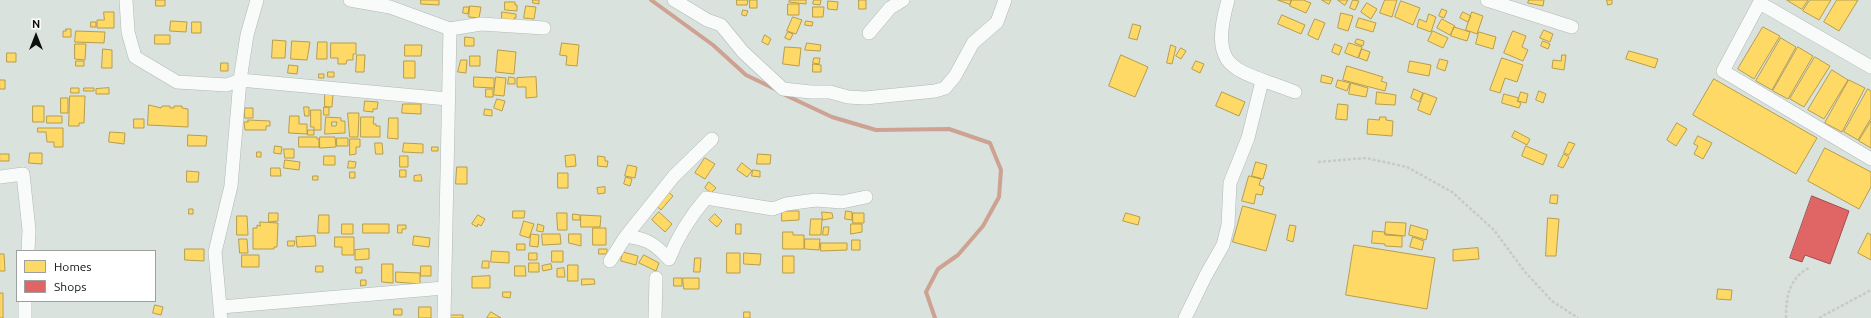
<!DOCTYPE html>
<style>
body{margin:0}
#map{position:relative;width:1871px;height:318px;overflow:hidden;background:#dae2dd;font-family:Ubuntu,sans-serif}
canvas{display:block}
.legend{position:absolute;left:16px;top:250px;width:140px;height:52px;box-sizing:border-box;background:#fff;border:1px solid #9ea09f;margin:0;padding:5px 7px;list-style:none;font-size:12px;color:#0c110e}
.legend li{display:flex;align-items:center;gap:8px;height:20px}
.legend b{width:20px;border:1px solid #9ea09f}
.north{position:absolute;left:16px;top:16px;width:40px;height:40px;-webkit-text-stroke:3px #fff;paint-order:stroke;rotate:0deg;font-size:11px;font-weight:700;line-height:16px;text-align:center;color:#0c110e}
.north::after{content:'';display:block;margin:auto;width:14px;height:18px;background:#0c110e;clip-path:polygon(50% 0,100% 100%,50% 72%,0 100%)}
</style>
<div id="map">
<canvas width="1871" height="318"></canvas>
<ul class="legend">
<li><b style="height:11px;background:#ffd966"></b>Homes</li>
<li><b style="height:11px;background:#e06666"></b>Shops</li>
</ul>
<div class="north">N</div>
</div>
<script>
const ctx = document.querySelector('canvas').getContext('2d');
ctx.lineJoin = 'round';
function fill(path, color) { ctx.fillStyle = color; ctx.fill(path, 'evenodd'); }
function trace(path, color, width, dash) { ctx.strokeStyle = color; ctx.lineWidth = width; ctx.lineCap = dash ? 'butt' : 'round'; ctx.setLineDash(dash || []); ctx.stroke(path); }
const homes = new Path2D(`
 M156 0H165V6H156Z
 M421 0H439V5L421 4Z
 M533 0H539V4L533 3Z
 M737 0H748L747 5H737Z
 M750 0H757V8H750Z
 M790 0H806V4L789 2Z
 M814 0H821L820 5 813 4Z
 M859 0H866V9H859Z
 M1278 0H1291L1290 4Z
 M1292 0H1303L1311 3 1306 13 1290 6Z
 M1322 0H1331L1329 4Z
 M1338 0H1348L1345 5Z
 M1353 0 1359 1 1355 10 1350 8Z
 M1385 0H1397L1392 17 1380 13Z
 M1529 0H1544L1543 6 1528 3Z
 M1607 0H1612V4L1608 5Z
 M1787 0H1808L1802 9Z
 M1810 0H1831L1819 20 1803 11Z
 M1837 0H1858L1839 31 1824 22Z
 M828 1 838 2 837 10 828 9Z
 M1401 1 1420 8 1413 25 1395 17Z
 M505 2H515V5H517V11L505 10Z
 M1367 3 1377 9 1371 19 1361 12Z
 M788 4H799V15H788Z
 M470 6 481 7 479 18 469 17Z
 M526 6 536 7 534 19 524 18Z
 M464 7H469L468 14 463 13Z
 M813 7H824L823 17H813Z
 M1442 9 1447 11 1444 18 1439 16Z
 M743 10 748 11 746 16 742 15Z
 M104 12H114V28H97V20H104Z
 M502 12 516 14V18H514V20H502Z
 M1463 12 1471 16 1468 22 1460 18Z
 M1472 12 1483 16 1477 34 1466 30Z
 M1341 13 1353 16 1348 31 1338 28Z
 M1429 14 1436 17 1431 32 1417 27 1419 19 1426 22Z
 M1282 15 1305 25 1301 34 1278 24Z
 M793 17 802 20 796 34 787 31Z
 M1359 18 1376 23 1373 32 1356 27Z
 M1315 19 1325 23 1318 40 1308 35Z
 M1442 19 1455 26 1450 35 1437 28Z
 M171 21 187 22 186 32 170 31Z
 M806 21 813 22 812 26 805 25Z
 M91 22H96V27H91Z
 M192 22H201V33H192Z
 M1133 24 1141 26 1137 40 1129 38Z
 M1454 27 1470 32 1467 41 1451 36Z
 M1763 27 1780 36 1754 79 1738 69Z
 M66 29H71V37H63V31H66Z
 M1544 30 1553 34 1550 42 1540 38Z
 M76 31 105 32 104 43 75 42Z
 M1433 31 1448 38 1443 48 1428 41Z
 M1513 31 1526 36 1522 47 1528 50 1523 61 1504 53Z
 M788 32 793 34 790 40 785 38Z
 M1479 32 1496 37 1493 49 1476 44Z
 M155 35H170V44H155Z
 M765 35 771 39 768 45 762 42Z
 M465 37 474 38V46H465Z
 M1781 38 1796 47 1772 90 1756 81Z
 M1357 39 1364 41 1363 46 1355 43Z
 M273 40 286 41 285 58H272Z
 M292 41 310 42 307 60 291 59Z
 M1543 41 1550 44 1548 49 1541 46Z
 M318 42H327V59H317Z
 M331 43H356V54H353V60H347L346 64H338V58H331Z
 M562 43 579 45 577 66 566 65 567 56 560 55Z
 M807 43 821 45 820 51 805 50Z
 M1349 43 1362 47 1358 58 1345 53Z
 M75 44H86L85 60 75 59Z
 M1335 44 1342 47 1339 55 1332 52Z
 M405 45H422L421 56H405Z
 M1171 45 1176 47 1172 64 1167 63Z
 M785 47 801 48 799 66 783 64Z
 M1798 47 1813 56 1788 99 1773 91Z
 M1181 48 1186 51 1181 59 1176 56Z
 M103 49 112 50V68H102Z
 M1362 49 1370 52 1367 61 1359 58Z
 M498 50 516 52 514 74 496 72Z
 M1629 51 1658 59 1655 68 1626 59Z
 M7 53H16V62H7Z
 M357 55H365L364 72H356Z
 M1121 55 1148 67 1135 97 1109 86Z
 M1562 55H1566L1564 70 1552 68 1553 60 1561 61Z
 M470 56H480V66H470Z
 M1815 57 1830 66 1804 107 1790 99Z
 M814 58H820L819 64 813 63Z
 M1502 58 1523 65 1517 82 1505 78 1500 93 1490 90Z
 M1440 59 1448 61 1445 71 1437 68Z
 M461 60H467L466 73 458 72Z
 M76 61H84V66H76Z
 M404 61H415V78H404Z
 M1196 61 1204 64 1200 73 1192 69Z
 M1410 61 1431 65 1429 76 1408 72Z
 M221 63H228V71H221Z
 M813 64 821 65V72H813Z
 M289 65 298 66 297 74 288 73Z
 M1347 66 1383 77 1381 81 1387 83 1385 91 1343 80Z
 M1832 70 1848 80 1824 119 1808 110Z
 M328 72H334V77H328Z
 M319 74H324V78H319Z
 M1322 75 1333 78 1331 84 1321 82Z
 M474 77 494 78V88L474 87Z
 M496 77 506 78 504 96 494 95Z
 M509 77 515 78V84H508Z
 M536 77 537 97 526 98V87H517V78Z
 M1714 79 1817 138 1796 174 1693 115Z
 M0 80H5V89H0Z
 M1338 80 1350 83 1347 91 1336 87Z
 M1849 80 1865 88 1842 132 1825 123Z
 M1351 83 1368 88 1366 97 1349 94Z
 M71 88H79V93H71Z
 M84 88H94V91H84Z
 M109 88V94H96V89Z
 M486 89H493V97H486Z
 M1414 89 1423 93 1419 102 1411 98Z
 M1868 89 1871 91V118L1858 140 1844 132Z
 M1539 91 1546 94 1543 103 1536 100Z
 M1222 92 1245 102 1239 116 1216 106Z
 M1377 92 1396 95 1395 105 1376 104Z
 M1521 92 1528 94 1526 103 1518 101Z
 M1424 93 1437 98 1430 115 1418 110Z
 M325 94H333L332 107H325Z
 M1504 94 1519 98 1517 101 1521 103 1519 108 1502 103Z
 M70 96H85L84 123H79V126H69Z
 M61 98H68V113H61Z
 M497 99 505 101 502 111 494 108Z
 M365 101 378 102 377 109H373V112L364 111Z
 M403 104H421V114L402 113Z
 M1338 104 1348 105 1347 120 1336 119Z
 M149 105 161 108 162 106H170V108H174V106H182V108L188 109V127L148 125Z
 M33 106H44V122H33Z
 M304 107H309V116H305Z
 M324 107H329V115H324Z
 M245 108H253V118H245Z
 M485 109 492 110V116L484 115Z
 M311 110H321V130H314V127H311Z
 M348 113H359L358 137H350Z
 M47 116H62V123H47Z
 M290 116H299V124H307V134L289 133Z
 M326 117 341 118V121H345V133L325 134ZM332 122H337L336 126H332Z
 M361 117H374L373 124H376V126H380V137H361Z
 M1380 117H1386V120L1393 121 1392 136 1367 134 1368 119 1379 120Z
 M389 118H398V139L388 138Z
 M134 119H144V128H134Z
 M248 120 270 121V126H266V130H245L244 122H248Z
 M1871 121V148L1859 141Z
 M1677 123 1687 129 1676 146 1667 140Z
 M38 128H63V147H54V142H47L46 132H38Z
 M308 130H314V135H308Z
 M1515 131 1530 139 1527 145 1512 137Z
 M110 132 125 133 124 144 109 142Z
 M188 135 207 136 206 146H188Z
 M1698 136 1712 143 1703 159 1694 154 1698 146 1694 144Z
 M299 137H317V139H319V147H299Z
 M320 137H335L336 147 320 148Z
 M337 138H348V146H337Z
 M350 139H360V147H356V154L350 155Z
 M1569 142 1575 144 1569 155 1564 153Z
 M375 143H382L383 154H376Z
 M404 143 423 144V153L403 152Z
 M275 146 282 147 281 154 274 153Z
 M1526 146 1547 155 1543 165 1522 156Z
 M432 147H438V151H432Z
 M1825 148 1871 172V187L1859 209 1808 181Z
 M284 149H294V158H285Z
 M257 152H261V157H257Z
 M30 153H42V164L29 163Z
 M0 154H9V161H0Z
 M758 154 771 155 770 164H757Z
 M1564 154 1569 157 1563 168 1558 166Z
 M575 155 576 166 566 167 565 156Z
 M324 156H335V165H324Z
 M400 156H408V167H400Z
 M598 156 605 157V161H608L607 167 598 166Z
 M705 158 715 164 705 179 695 173Z
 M285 160 300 162 299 170 284 168Z
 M349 161 356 162 355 168H348Z
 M1256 162 1267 165 1263 179 1252 176Z
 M742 163 752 171 747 177 737 170Z
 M628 165 637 167 635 178 625 176Z
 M457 167H467V184H456Z
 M271 168H280L281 176H271Z
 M400 170H406V177H400Z
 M753 170 760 171V177L752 176Z
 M187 171 199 172 198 182H187Z
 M350 172H355V178H350Z
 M558 173H568V188H558Z
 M421 175 422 181H414V176Z
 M313 176H318V180H313Z
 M1249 176 1261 179 1259 185 1264 187 1262 195 1256 194 1254 204 1242 201Z
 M626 177 632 179 630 186 624 184Z
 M709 182 716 188 711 193 705 188Z
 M605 187V193L598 194 597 188Z
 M666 190 673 196 661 210 654 204Z
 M1551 195H1558L1557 204 1550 203Z
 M1243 206 1276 215 1266 251 1233 242Z
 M189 209H193V214H189Z
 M513 211H525L524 218H513Z
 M782 211H799V220L782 221Z
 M846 211 852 212V220L845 219Z
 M659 212 672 224 665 232 652 220Z
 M822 212 832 213 833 218 823 220Z
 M269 213H278V221L269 222Z
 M557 213H567V230H558Z
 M853 213H864V223H853Z
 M1126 213 1140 217 1138 225 1123 221Z
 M573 214 580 215V220H573Z
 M715 214 722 221 717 227 709 220Z
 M319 215H329V233H318Z
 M478 215 485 219 481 226 478 224 477 227 472 224Z
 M581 215 601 216 600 227H581Z
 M237 216H247L248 235H237Z
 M1548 218 1559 219 1556 256H1546Z
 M811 219H822L821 235H810Z
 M524 221 534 224 529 238 520 235Z
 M260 222 278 223 277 247H274V249H253V228H257V225L260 226Z
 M1386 222 1406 223 1405 236 1385 234Z
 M342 224H353V234H342Z
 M363 224H389V233H363Z
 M538 224 544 226 543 232 537 231Z
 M736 224H741V234H736Z
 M851 224H862V232L851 234Z
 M398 225H406V229H402V233H398Z
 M1290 225 1296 226 1293 242 1287 240Z
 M1411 225 1428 230 1426 240 1409 235Z
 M824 227H829L828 235H823Z
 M593 228H606V245H593Z
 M1373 231 1385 232V235L1402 236V247L1385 246V244L1372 243Z
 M783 232H793V235H804V249H783Z
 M1868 233 1871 235V260L1858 253Z
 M531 234 539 235 538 247 530 246Z
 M542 234H560L561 244 543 245Z
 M569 234H581V246L569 243Z
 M315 236 316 246 297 247 296 237Z
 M414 236 430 238 429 247 413 245Z
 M335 237H354V255H342V247H335Z
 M1413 237 1424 241 1422 250 1410 247Z
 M239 239H247L248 253H240Z
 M805 239H820L819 250 805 249Z
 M852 240H860V250H852Z
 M288 241H295L294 246H288Z
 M821 243H847V250L821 251Z
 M517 244H525V250H517Z
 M1354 245 1435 258 1427 309 1346 295Z
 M1478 248 1479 259 1453 261V250Z
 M185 249H204V261L185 260Z
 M369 249V259L355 260V250Z
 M599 249H607V254H599Z
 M492 251 509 252V263L491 262Z
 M552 251H563V262H552Z
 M623 252 638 256 636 265 621 261Z
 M529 253H537V260H529Z
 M727 253H740V273H727Z
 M744 253 761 254 760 265 744 264Z
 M0 254H4L5 271H0Z
 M242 255H259V267H242Z
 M644 255 659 263 656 271 639 263Z
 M783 256H794V273H783Z
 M695 258H701L700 272H694Z
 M483 261H489V268H482Z
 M529 263H539V272H529Z
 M382 264H393V283L382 282Z
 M551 264 552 269 543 271 542 266Z
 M568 265H578V281H568Z
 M316 266H323V272H316Z
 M421 266H431V276H421Z
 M515 266H525L526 276H515Z
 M356 267H362V273H356Z
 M564 268 565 277H557V269Z
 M396 272 420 273V284L396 282Z
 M490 276V288H472V277Z
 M674 278H682V286H674Z
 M683 278H699V289H684Z
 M582 279H594L595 284 582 285Z
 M361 280H366V285L361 286Z
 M1718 289 1732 290 1731 300 1717 299Z
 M503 292H511L510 298 503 297Z
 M0 293H3V318H0Z
 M155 305 163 307 161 315 153 313Z
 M419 307H431V318H419Z
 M394 309H402V315H394Z
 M491 312 501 318H487Z
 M744 312H750V318H744Z
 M450 315H463V318H450Z`);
const shops = new Path2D(`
 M1812 196 1849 211 1830 264 1805 255 1802 262 1790 258Z`);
const stream = new Path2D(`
 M651 0 713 45 746 75 777 90
 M783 94 832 117 876 130 949 129 990 143 1001 170 999 197 983 226 958 255 938 269 926 292 935 318`);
const path = new Path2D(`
 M1318 162 1366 158 1407 167 1452 192 1494 230 1525 272 1552 301 1578 318
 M1786 318C1786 297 1789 278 1809 268
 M1819 318 1871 290`);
const street = new Path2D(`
 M126 0 128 32 135 57 177 82 227 85 240 80 448 99
 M350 0 390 7 450 29 481 24 544 28
 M674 0 707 20 721 25 743 52 783 89 811 92H830L848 97 865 98 935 91 945 88 955 76 973 43 997 22 1005 0
 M1228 0C1207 74 1238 69 1295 92
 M1487 0 1572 27
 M1761 0 1723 71 1871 159
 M1760 3 1871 67
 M869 33 890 8 903 0
 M0 177 23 174 29 230 28 251
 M626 236C647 239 654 243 669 259 678 235 690 217 706 198L773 209 786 204 816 200 842 202 866 197
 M610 261 626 236 674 176 712 139
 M221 307 444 288
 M25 318V301
 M221 318 215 252 231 186 240 80 247 35 257 0
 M444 318 450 29
 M655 318 656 278
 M1185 318 1206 275 1223 245 1228 225 1230 183 1248 138 1262 81`);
fill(homes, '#ffd966');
trace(homes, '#b69d4c', 1);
fill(shops, '#e06666');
trace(shops, '#a04c4c', 1);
trace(stream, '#cea293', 4);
trace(street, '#b2b8b5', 14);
trace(path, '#c7cac9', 2.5, [3, 2]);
trace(street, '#f9fbfa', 13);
</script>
